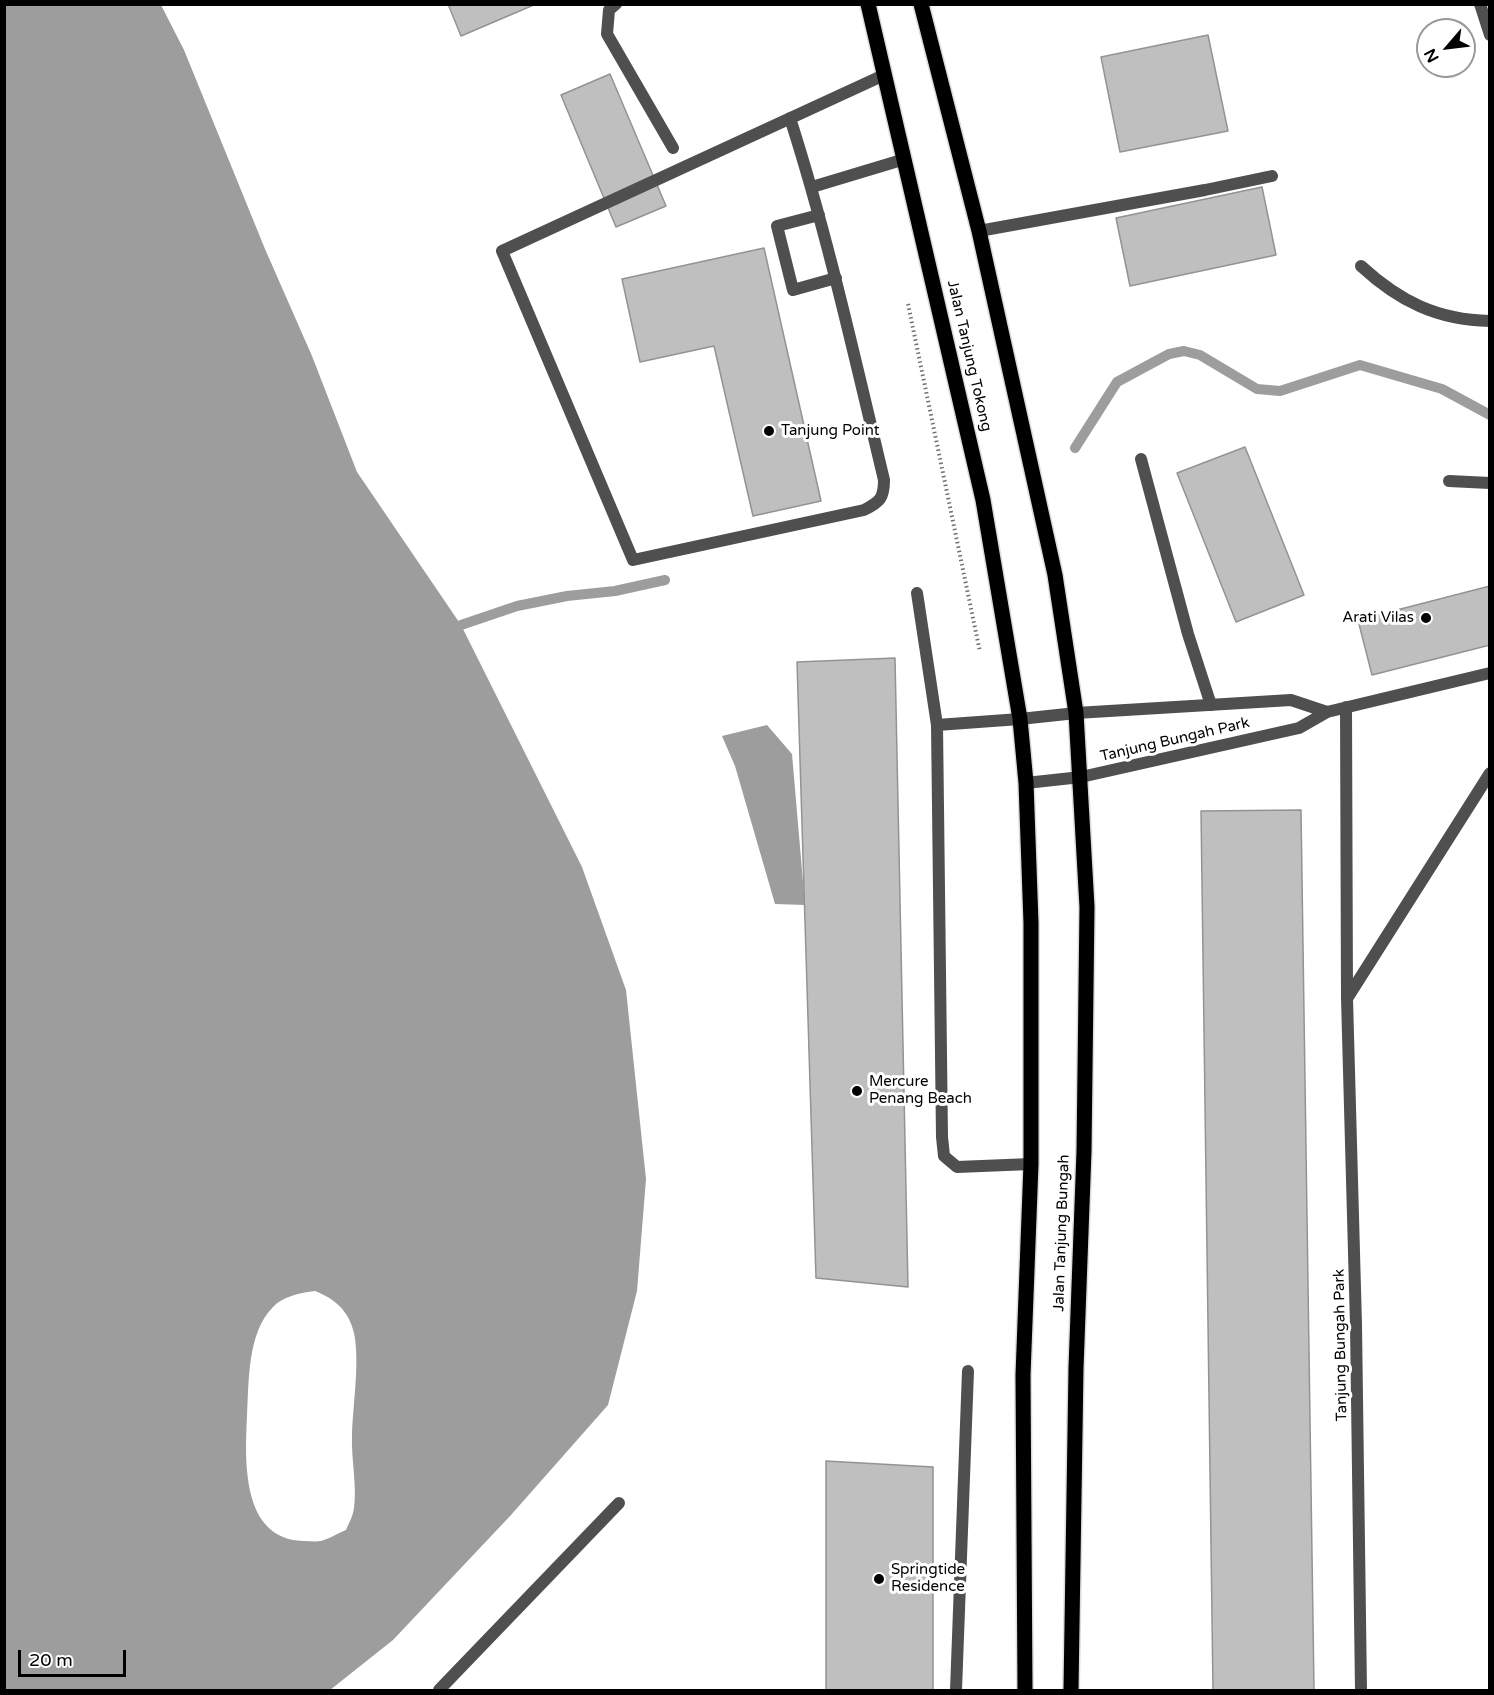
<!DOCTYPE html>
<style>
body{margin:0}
#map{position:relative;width:1494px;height:1695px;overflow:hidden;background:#fff;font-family:"Varela Round",sans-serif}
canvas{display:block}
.frame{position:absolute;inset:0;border:6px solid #000;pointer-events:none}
.north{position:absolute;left:1416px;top:18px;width:60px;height:60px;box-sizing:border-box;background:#fff;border:2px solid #999;border-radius:50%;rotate:242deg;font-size:16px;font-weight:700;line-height:24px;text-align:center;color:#000}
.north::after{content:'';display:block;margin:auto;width:21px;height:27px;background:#000;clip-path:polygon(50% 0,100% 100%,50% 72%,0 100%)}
.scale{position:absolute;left:18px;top:1650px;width:108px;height:27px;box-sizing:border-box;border:3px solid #000;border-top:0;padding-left:8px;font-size:18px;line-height:21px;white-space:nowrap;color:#000;-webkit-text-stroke:4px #fff;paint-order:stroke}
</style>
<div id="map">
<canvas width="1494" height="1695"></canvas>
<div class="frame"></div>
<div class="north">N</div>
<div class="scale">20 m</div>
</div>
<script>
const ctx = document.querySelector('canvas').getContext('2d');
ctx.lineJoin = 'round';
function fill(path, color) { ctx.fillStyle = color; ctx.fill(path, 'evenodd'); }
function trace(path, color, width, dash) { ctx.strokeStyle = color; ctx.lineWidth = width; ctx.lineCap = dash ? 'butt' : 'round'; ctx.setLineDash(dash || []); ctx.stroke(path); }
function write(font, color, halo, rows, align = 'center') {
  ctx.font = font + ' "Varela Round",sans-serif'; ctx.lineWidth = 6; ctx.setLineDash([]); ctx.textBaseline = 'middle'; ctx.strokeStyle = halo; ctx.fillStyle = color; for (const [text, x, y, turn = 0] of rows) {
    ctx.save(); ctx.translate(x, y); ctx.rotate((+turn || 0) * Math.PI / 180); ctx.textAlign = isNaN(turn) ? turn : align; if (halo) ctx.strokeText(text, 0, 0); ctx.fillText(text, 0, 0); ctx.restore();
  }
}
const water = new Path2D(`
 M5 4 161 5 184 50 265 249 312 356 357 472 461 625 582 867 626 990 646 1179 637 1291 608 1405 511 1515 393 1640 330 1690H5ZM315 1291C335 1299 349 1311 354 1333 360 1362 353 1404 352 1435 351 1459 357 1484 354 1508 353 1516 349 1523 346 1530 338 1533 329 1539 321 1541 315 1542 308 1541 303 1541 241 1539 245 1460 247 1416 249 1382 247 1333 273 1307 283 1296 300 1293 315 1291Z
 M767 725 792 754 805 905 775 904 735 766 722 736Z`);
const stream = new Path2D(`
 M1075 448 1117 382 1169 354 1184 351 1200 355 1257 389 1280 391 1360 365 1442 389 1490 415
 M461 625 517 606 567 596 615 591 665 580`);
const building = new Path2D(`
 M448 4H536L461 36Z
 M1208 35 1228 131 1120 152 1101 57Z
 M610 74 666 206 616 227 561 95Z
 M1262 187 1276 255 1130 286 1116 218Z
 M764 248 821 501 753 516 714 346 640 362 622 279Z
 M1245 447 1304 595 1236 622 1177 473Z
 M1490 586V645L1372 675 1358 620Z
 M895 658 908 1287 816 1278 797 662Z
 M1301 810 1314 1690H1213L1201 811Z
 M826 1461 933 1467V1690H826Z`);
const path = new Path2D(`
 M908 304 980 652`);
const lane = new Path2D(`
 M790 118C828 237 855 359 884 480 884 498 880 502 864 510L633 560 502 251 884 75
 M812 187 905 159
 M819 215 777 226 793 290 836 278
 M1361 266C1399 301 1437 320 1490 321
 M1141 459 1188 634 1211 705
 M1449 481 1490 483
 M917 593 937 725 942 1137 944 1156 957 1167 1031 1164
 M937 725 1020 719
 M956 1690 968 1371`);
const street = new Path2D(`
 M616 4 609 10 607 34 673 148
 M1480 4 1490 35
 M979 231 1205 190 1272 176
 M1346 707 1347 998 1356 1325 1361 1690
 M1020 719 1076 713 1291 700 1327 712
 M1026 783 1081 777 1299 728 1327 712 1490 673
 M1348 997 1490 773
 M439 1690 619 1503`);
const primary = new Path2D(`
 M868 4 983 500 1020 719 1026 783 1031 923V1164L1023 1375 1025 1690
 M921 4 979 231 1055 575 1076 713 1087 907 1084 1151 1076 1368 1071 1690`);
const markers = [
 [769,431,6,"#000"],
 [1426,618,6,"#000"],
 [857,1091,6,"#000"],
 [879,1579,6,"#000"]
];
const streetNames = [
 ["Jalan Tanjung Tokong",969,356,77],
 ["Tanjung Bungah Park",1175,740,-13],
 ["Jalan Tanjung Bungah",1062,1233,-88],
 ["Tanjung Bungah Park",1341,1345,-91]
];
const poiNames = [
 ["Tanjung Point",781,431],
 ["Arati Vilas",1414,618,"right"],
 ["Mercure",869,1082],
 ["Penang Beach",869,1099],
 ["Springtide",891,1570],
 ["Residence",891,1587]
];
fill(water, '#9d9d9d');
trace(stream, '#9d9d9d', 10);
fill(building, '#bfbfbf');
trace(building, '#939393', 1.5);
trace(primary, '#dbdbdb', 18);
trace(path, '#717171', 4, [1.5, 3]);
trace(lane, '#4f4f4f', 12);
trace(street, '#4f4f4f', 12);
trace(primary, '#000', 15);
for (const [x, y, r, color] of markers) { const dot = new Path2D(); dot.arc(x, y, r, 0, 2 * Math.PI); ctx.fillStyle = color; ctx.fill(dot); trace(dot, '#fff', 2); }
write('15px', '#000', '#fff', streetNames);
write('15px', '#000', '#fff', poiNames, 'left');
</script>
